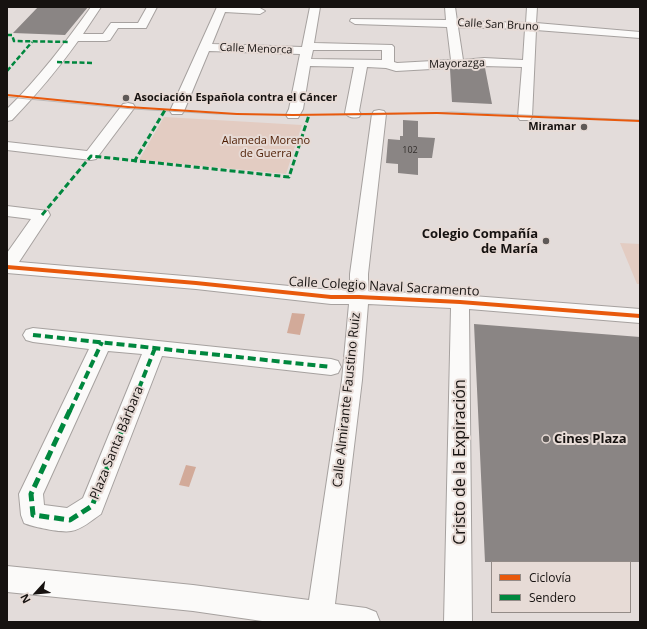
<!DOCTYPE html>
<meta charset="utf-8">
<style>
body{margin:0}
#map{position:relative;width:647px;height:629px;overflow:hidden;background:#e3dcda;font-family:"Open Sans",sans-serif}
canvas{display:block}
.frame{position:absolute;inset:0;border:8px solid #161210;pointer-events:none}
.legend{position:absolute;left:491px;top:561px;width:140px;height:52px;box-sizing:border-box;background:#e7dbd6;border:1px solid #938b87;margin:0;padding:5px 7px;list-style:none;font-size:12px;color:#161210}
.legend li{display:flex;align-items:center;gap:8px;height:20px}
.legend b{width:20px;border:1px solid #938b87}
.north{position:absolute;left:16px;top:573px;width:40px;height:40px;-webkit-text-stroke:3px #e7dbd6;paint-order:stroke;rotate:243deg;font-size:11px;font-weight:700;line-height:16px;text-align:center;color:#161210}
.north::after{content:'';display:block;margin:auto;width:14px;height:18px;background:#161210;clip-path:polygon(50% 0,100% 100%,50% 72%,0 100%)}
</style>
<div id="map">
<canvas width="647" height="629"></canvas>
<div class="frame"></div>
<ul class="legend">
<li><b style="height:5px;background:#e8590c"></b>Ciclovía</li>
<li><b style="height:5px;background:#00873e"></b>Sendero</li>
</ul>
<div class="north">N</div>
</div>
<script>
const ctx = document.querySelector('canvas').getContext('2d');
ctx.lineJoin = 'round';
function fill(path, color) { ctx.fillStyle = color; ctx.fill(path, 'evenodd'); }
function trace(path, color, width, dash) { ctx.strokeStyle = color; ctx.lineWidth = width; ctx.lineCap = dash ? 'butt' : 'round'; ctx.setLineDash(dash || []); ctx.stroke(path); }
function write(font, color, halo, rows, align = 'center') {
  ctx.font = font + ' "Open Sans",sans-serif'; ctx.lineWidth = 4; ctx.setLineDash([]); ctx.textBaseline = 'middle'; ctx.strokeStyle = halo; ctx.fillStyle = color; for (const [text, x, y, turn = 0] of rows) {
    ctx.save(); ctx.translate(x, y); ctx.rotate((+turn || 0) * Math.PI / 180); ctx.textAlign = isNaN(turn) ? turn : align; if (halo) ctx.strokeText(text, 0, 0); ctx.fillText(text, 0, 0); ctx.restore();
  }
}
const green = new Path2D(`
 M164 117 302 125 286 174 139 160Z
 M620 243 640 244V284H637Z`);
const water = new Path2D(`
 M292 313 305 314 300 335 287 333Z
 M186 465 196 467 189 487 179 485Z`);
const building = new Path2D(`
 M38 7H88L65 35 13 33Z
 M485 68 492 104 452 102 450 69Z
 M403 120 418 121V137L435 138 432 158H418V175L398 173V164L386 163 388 139 400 140V136H403Z
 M474 324 640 337V562H485Z`);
const minor = new Path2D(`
 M91 7H101L83 34H103L111 23H138L147 7H157L146 28H118L110 40 106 41H78C58 69 36 95 12 120L7 121V109C39 78 65 43 91 7Z
 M217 7 260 8 265 11 260 14 225 12 212 44 302 47 310 7H320L314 43 392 45 394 47V62L397 63 451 60 447 27 355 24 350 21 351 19 446 20 445 7H455L457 21 526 23 527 7H537L536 23 640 32V38L536 30 532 117 530 120H520L518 117 522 67 484 66 396 71 386 68 367 67 359 111 361 114 359 117C353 118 349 118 345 113L354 67 310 66 303 109 298 118H288L286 115 289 109 300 54 209 51 184 111 182 114H172L170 111ZM458 27 525 29 523 60 484 58 463 60ZM313 50H382V60L311 59Z
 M128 103 133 104 135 107 96 159 91 160 7 150V142L87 151 123 104Z
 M379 110 384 111 386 114 368 274V291L460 295 640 309V323L469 309 472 622H444L451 308 368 304 362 380 335 604 366 608 376 612 380 622H269L193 611 7 592V566L193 585 309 600 342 380 349 304H331L196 289 7 273V253L31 219 7 216V206L48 211 50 215 19 262 196 277 331 290H350V274L372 114 374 111Z
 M33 328 331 359 338 361 341 367 338 373 331 375 162 356 101 514C92 520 81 530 71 531 62 533 33 527 24 523L21 515 19 494 89 349 33 342 26 340 23 335 26 330ZM108 351 142 354 83 498 67 508 44 505 43 494Z`);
const tram = new Path2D(`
 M7 97 133 109 217 114 371 115 452 112 640 120`);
const quietFar3 = new Path2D(`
 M7 35H12L14 41 70 42
 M57 62 94 63
 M7 71 32 42`);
const quietFar2 = new Path2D(`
 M134 162 165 110
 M42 215 91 156 289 177 309 115`);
const quietFar1 = new Path2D(`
 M33 335 331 367
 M70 411 102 342
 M130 411 155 348`);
const quiet = new Path2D(`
 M70 410 31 494 33 515 70 520 92 506 130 410`);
const cycleway = new Path2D(`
 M7 94 128 106 237 113 293 114 437 112 640 120V122L437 114 293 116 237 115 128 108 7 96Z
 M7 265 196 281 331 295H359L460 300 640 314V318L460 304 359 299H331L196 285 7 269Z`);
const markers = [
 [126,98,4,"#5e5957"],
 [584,127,4,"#5e5957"],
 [546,241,4,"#5e5957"],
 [546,439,4,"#5e5957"]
];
const farNumbernames = [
 ["102",410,150]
];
const farStreetnames = [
 ["Calle San Bruno",498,25,3],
 ["Calle Menorca",256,49,2],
 ["Mayorazga",457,64,-2]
];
const farPoinames = [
 ["Asociación Española contra el Cáncer",134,98],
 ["Miramar",576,127,"right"]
];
const farParknames = [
 ["Alameda Moreno",266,141],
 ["de Guerra",266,154]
];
const poiNames = [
 ["Colegio Compañía",538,234],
 ["de María",538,249],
 ["Cines Plaza",554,439,"left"]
];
const streetNames = [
 ["Calle Colegio Naval Sacramento",384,287,3],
 ["Calle Almirante Faustino Ruiz",347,400,-84],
 ["Plaza Santa Bárbara",117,443,-68]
];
const nearStreetnames = [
 ["Cristo de la Expiración",460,462,-90]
];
fill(green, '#e3ccc2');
fill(water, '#d2aa99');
fill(building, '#8a8584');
trace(minor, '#a6a19f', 2);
fill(minor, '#fbfaf9');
trace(tram, '#bbb9b9', 1);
trace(quietFar3, '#00873e', 2.5, [5, 2.5]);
trace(quietFar2, '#00873e', 3, [6, 3]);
trace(quietFar1, '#00873e', 4, [8, 4]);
trace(quiet, '#00873e', 5, [10, 5]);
fill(cycleway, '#e8590c');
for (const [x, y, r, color] of markers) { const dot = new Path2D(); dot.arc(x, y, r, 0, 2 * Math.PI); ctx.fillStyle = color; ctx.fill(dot); trace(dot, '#e7dbd6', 1.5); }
write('9px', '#332f2d', null, farNumbernames);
write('11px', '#161210', '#e7dbd6', farStreetnames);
write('bold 11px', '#161210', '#e7dbd6', farPoinames, 'left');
write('11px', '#4c1b01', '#e7dbd6', farParknames);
write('bold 13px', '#161210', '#e7dbd6', poiNames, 'right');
write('13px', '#161210', '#e7dbd6', streetNames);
write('16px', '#161210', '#e7dbd6', nearStreetnames);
</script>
